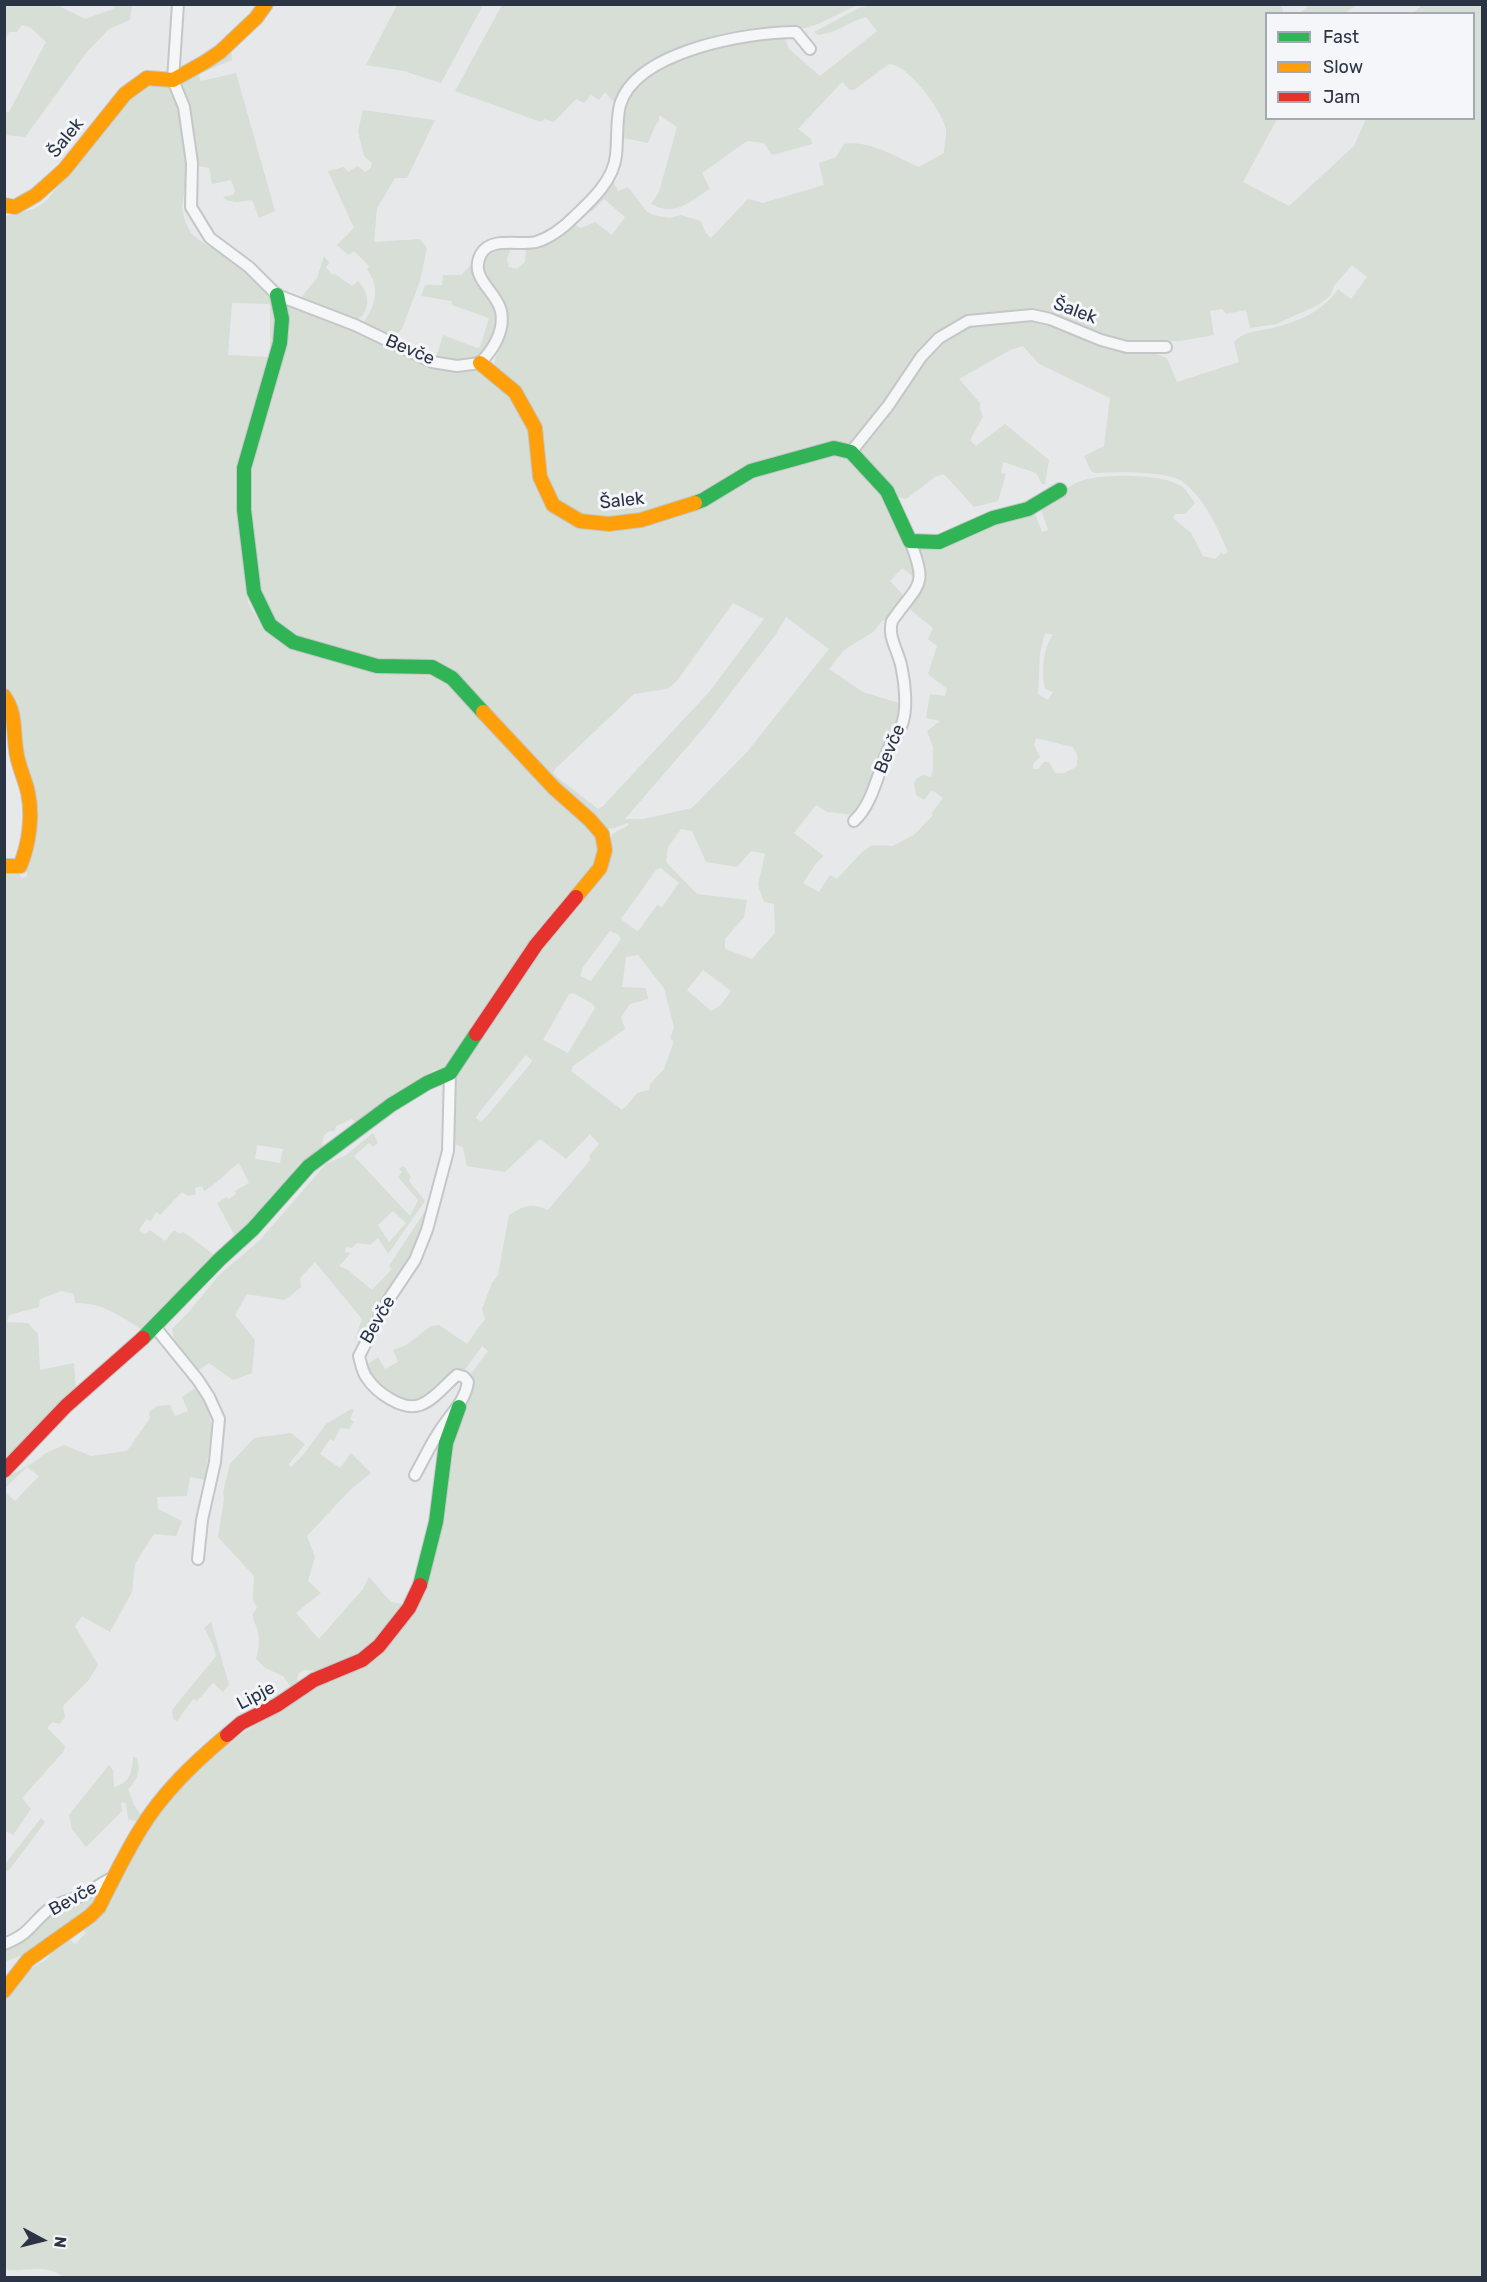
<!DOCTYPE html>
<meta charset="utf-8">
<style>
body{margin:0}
#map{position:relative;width:1487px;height:2282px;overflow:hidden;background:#e6e8ea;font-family:Rubik,sans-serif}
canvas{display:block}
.frame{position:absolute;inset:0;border:6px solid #2b3445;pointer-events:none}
.legend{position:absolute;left:1265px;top:12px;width:210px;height:108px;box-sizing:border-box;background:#f4f6f9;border:2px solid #a4a8b1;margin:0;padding:8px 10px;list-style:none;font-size:18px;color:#2b3445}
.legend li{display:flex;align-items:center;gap:12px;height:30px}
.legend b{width:30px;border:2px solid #a4a8b1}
.north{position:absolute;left:12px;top:2210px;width:60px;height:60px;-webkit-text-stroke:4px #f4f6f9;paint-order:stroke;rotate:97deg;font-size:16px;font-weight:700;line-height:24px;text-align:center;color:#2b3445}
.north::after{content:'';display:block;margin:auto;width:21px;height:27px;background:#2b3445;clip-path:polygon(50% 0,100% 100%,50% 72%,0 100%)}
</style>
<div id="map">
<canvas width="1487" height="2282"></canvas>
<div class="frame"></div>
<ul class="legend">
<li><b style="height:8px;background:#30b455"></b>Fast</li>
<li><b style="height:8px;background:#ff9f0a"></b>Slow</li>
<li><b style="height:8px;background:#e5322d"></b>Jam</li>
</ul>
<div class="north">N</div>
</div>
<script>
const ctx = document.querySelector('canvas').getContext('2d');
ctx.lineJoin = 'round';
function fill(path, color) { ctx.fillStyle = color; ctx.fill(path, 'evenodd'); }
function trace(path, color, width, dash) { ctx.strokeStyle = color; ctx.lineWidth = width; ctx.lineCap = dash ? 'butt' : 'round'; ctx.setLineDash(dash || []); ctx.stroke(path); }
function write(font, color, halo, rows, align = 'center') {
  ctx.font = font + ' Rubik,sans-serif'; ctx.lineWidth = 6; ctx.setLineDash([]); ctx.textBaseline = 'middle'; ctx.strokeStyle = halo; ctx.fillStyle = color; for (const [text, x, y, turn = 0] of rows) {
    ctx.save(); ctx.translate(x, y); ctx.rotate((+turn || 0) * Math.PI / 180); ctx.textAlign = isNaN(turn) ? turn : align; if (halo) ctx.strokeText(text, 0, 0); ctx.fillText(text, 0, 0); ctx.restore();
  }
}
const green = new Path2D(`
 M5 4 57 5 85 19 113 9 116 5H132L130 20 109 29 87 52 25 137 5 135V112H9L46 42 30 27 22 25 17 32H9L5 40Z
 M877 4 1281 5 1284 13 1266 14V118L1277 119 1243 182 1289 206 1354 146 1366 119 1474 118V14L1413 13 1422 5H1478L1482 8V2277L63 2278C51 2263 23 2272 8 2270L4 2266V1997L19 1979 36 1965 46 1960 51 1953V1948L66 1936 75 1944 86 1933 81 1927 100 1911 127 1861 157 1812 198 1768 219 1748 260 1722 318 1686 367 1662 383 1648 413 1611 443 1507 445 1472 451 1433 470 1392 472 1385 470 1375 488 1351 482 1346 464 1371C433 1373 428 1425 389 1394 380 1387 369 1378 365 1366L378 1357 385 1369 398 1362 393 1350 406 1345 431 1326 439 1325 467 1344 485 1319 482 1309 492 1283 498 1275 509 1215C523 1206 532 1202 548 1210L591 1159 589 1156 599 1144 590 1134 566 1159 540 1139 505 1172 467 1166 463 1147 450 1143 452 1113 451 1094 456 1068 535 951 599 875 605 865 612 834 629 825 627 823 615 828 607 829 601 826 548 777 487 710 438 664 413 659 392 664 373 662 298 638 270 620 262 597 249 489 261 422 271 396 284 349 287 330 286 306 291 304 374 336 428 366 486 371 494 367C496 349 509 326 505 307 500 289 471 276 486 254 492 245 500 247 511 248L507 259 509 267 517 269 525 262 526 248 540 246 573 224 581 228 595 222 612 235 625 217 604 199 592 211 588 212 586 210 612 179 618 191 628 187 647 212 653 215 670 218 681 215 701 221 705 232 711 238 748 199 763 203 824 185 819 163 836 157 844 144C868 139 898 158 919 167L944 153C944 146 947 136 946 129 943 112 908 64 889 64L854 90H850L842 82 798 129 811 139 812 144 772 155 764 143 747 141 702 173 710 189C689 202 676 217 651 204L659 192 677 127 659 115V121L656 124 648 143 619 137C620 119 621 99 633 84 658 54 742 36 780 34H783L789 49 820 76 877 31 866 17C846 23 839 32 818 35L814 32 859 8ZM1352 265 1367 277 1351 299 1338 289C1323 312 1295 323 1269 329 1256 331 1243 332 1234 342L1239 362 1177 382 1167 358C1145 348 1120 350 1097 342 1078 335 1061 323 1042 319 1028 317 1014 319 1001 320 989 322 976 322 965 326 931 339 908 376 892 406 883 423 862 435 860 454L897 497 906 499 935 477 944 474 974 507 998 501 1006 474 1001 473 1003 462 1036 473 1042 484H1045L1049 460 1005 424 976 446 970 440 983 417 979 406 981 404 959 379 1010 350 1023 346 1039 364 1110 398 1104 446 1084 456 1091 471 1095 473C1115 472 1167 470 1183 482 1205 499 1217 527 1228 552L1223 555 1222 552 1215 559 1203 556 1191 533 1173 518 1175 514H1185L1195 503C1191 499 1188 492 1184 488 1166 473 1099 473 1078 482 1070 485 1062 493 1055 498L1057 501 1052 505 1048 501 1040 507 1048 530 1042 532 1034 511C1023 515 1012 515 1001 518 974 526 946 553 916 544 913 558 930 571 922 587 918 594 910 599 906 606L933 628 928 639 937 646 928 674 947 689 945 696 930 694 926 718 940 721 927 731 933 747V769L931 777 923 775 917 778 914 783 916 795 924 800 932 790 943 798 932 813 933 815 915 834 893 846 872 845 861 853 837 879 830 875 819 892 803 883 817 862 824 856 794 833 816 805 827 812 855 815C870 800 873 780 881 761 889 741 899 725 902 704L863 692 829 669 844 650 873 632 883 620 887 623 905 597 890 581 902 568 915 578 919 574 889 498 880 486 847 455 846 448 858 440 873 424 906 371 946 329 957 323 995 314 1037 313 1064 322 1090 335 1128 345 1149 346 1164 341H1180L1214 335 1210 311 1222 309 1226 314 1246 310 1250 328 1276 324 1318 305 1330 296 1334 286ZM733 603 764 619 710 691 603 806 598 809 557 777 553 772 556 768 634 694 667 689 676 682ZM786 617 829 649 747 752 692 808 644 819H625L706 725 776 634ZM1045 633 1053 635C1043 648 1041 672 1045 689L1053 692 1048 700 1038 694 1040 653ZM1036 738 1073 747 1078 757 1076 767 1064 773H1055L1049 762H1044L1038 769H1033V764L1040 757 1034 745ZM681 829 692 831 706 862 737 867 751 851 765 854 758 885 764 902 774 904 775 933 752 959 725 949V939L744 917 747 900 697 894 666 862 668 847ZM661 868 679 883 662 907 657 905 640 929 637 931 621 919 656 870ZM610 931 618 934 621 939 591 981 580 976 583 967ZM638 955 664 988 674 1027 670 1039 674 1041 664 1069 650 1084 649 1090 637 1093 630 1102 622 1110 571 1071 573 1066 625 1029 621 1017 630 1004 648 999 646 988 622 987 626 957ZM703 970 731 991 721 1005 711 1011 687 990ZM573 993 593 1004 595 1008 568 1053 543 1040 569 994ZM526 1055 532 1060 531 1063 487 1116 481 1122 476 1118 478 1114Z
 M397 5H483L441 83 404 71 366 65Z
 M502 5H857L818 24 805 28 756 31 650 66 632 78 624 88 617 106 605 92 599 100 591 95 584 103 576 99 554 122 544 119 541 122 455 91Z
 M1310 5V4L1357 5 1345 13H1299Z
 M231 49 232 60 198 74 201 81 236 73 275 211 259 218 252 200C243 201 230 205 223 197L233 195 235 191 231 180 212 184 209 168 197 166 196 140 182 83Z
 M148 82 164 83 176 91 189 160 182 207 185 222 191 233 203 243 224 254 246 270 268 292 274 303 279 327 253 420 243 551 248 602 262 627 289 644 436 672 596 835 599 859 449 1066 434 1070 359 1125 352 1119 336 1126 335 1131H329L324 1136 321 1149 276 1194 271 1197 255 1220 235 1236 217 1203 226 1197 229 1199 236 1194 235 1191 249 1183 239 1163C227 1171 217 1184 204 1191L202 1186 195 1188 196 1194 188 1196 182 1192 160 1215 156 1212 151 1221 146 1219 139 1231 146 1234 150 1230 165 1241 174 1230 180 1234 183 1232 216 1256 143 1330C117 1315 105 1303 75 1303L74 1294 62 1291 40 1299 39 1307 9 1315 7 1322 28 1323 38 1334 40 1370 74 1363 76 1391 5 1470 4 869 17 870 22 878 27 876 26 870 29 830 4 693 5 216 34 209 46 201 126 103ZM232 303 270 304V357L228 355ZM257 1145 283 1149 280 1163 255 1159Z
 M363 110 435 120 407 178H395L377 208 374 242 420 239 427 248 420 281 402 329 397 334 380 332 363 323C375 308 381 286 367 270L369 266 354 251 348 255 337 245 354 228 328 171 344 167 348 172 358 166 365 172 370 169 372 163 364 156 358 131Z
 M324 256 329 263 326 267 332 275 335 274 352 286 358 281C370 294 372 311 355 322L300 299 317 278Z
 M472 264 474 272 498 310 493 340 477 361H454L436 358 443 335 477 348 480 347 489 318 452 305 451 301 421 296 425 285H442L443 275H461Z
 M373 1133 378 1143 373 1147 369 1143 354 1156 410 1216 418 1200 398 1177 402 1172 399 1169 404 1166 411 1177 409 1181 425 1201 388 1254 378 1238 370 1245 357 1243 352 1248 346 1247 345 1252 351 1253 339 1266 348 1270 372 1290 392 1269 389 1266 429 1205C425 1248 384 1300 362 1338L355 1339 362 1319 315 1262 300 1278 301 1287 285 1300 247 1294 235 1315 255 1340 252 1373 233 1380 209 1363 197 1371 175 1343 172 1329 187 1314 219 1275 259 1241 326 1164 346 1155ZM393 1211 406 1223 389 1242 378 1225Z
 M197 1387 207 1402 212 1427 205 1480 190 1477 187 1496 157 1497 158 1509 182 1521 176 1536 154 1534 135 1564 132 1592 110 1632 82 1616 75 1626 98 1665 88 1681 63 1706 65 1717 60 1724 52 1722 47 1728 65 1746 64 1751 22 1798 31 1809 13 1835 4 1830 5 1492 15 1501 39 1476 27 1467 5 1488V1478L31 1464 46 1453 64 1445 91 1456 127 1451 150 1418 149 1412 157 1406 170 1405 175 1416 188 1411 182 1397Z
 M351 1409 354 1410 350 1419 354 1422 349 1429 340 1428 334 1441 330 1439 320 1454 340 1468 351 1453 371 1473 350 1490 307 1536 315 1557 308 1581 321 1593 296 1613 319 1639 363 1589 369 1577 391 1602 407 1605 373 1647 317 1671 304 1670 298 1674 297 1683 291 1687 283 1676 265 1668 256 1659C259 1649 260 1637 257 1628 255 1622 252 1620 253 1613L257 1608 253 1600 254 1576 218 1537 224 1499 223 1492 230 1464 254 1438 291 1433 305 1444 289 1464 291 1467 304 1454 326 1424Z
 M211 1622 229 1685 223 1692 213 1683 197 1701 193 1699 177 1721 173 1719 172 1710 216 1656 213 1645 204 1628Z
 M133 1757 137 1758C141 1771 137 1781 128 1789L134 1805 143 1818 136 1821 128 1819 126 1803 121 1802 122 1811 86 1847 72 1829 69 1815 109 1765 113 1770 114 1787C130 1783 132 1772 133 1757Z
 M41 1818 45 1822 10 1869 5 1873V1864Z
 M104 1884 99 1904 34 1950 5 1962 4 1948 18 1945 48 1916 85 1899Z`);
const street = new Path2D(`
 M178 4 173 80 184 107 192 163 191 207 210 238 249 267 277 295 355 325 432 362 457 366 480 363C493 350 505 331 501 311 497 291 468 278 481 254 491 236 520 246 536 242 550 238 564 227 574 217 591 201 614 180 616 155 618 138 616 121 620 105 636 51 747 32 796 32L810 49
 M851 452 888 406 921 357 939 338 968 321 1032 315 1050 319 1101 340 1127 347H1166
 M854 821C874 803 878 769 890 746 893 738 901 730 903 721 907 707 905 684 902 670 900 653 887 638 892 621 918 583 929 588 910 541
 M155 1327 198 1380 209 1397 219 1419 215 1462 202 1520 198 1559
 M415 1475C424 1459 432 1441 443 1426 453 1411 465 1401 468 1382L464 1377 457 1375C445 1385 434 1400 420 1405 402 1411 376 1392 367 1378 362 1372 361 1363 359 1356L387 1302 415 1260 427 1230 448 1151 450 1073
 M4 1944C30 1934 30 1925 48 1910 59 1901 71 1901 82 1895 94 1890 103 1881 115 1877`);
const fast = new Path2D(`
 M277 295 282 319 280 343 244 468V510L254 592 270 625 293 642 377 666 432 667 452 678 483 712
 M695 503 703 500 751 471 834 448 851 452 887 491 910 541 939 542 993 518 1028 509 1060 490
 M143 1338 220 1259 253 1229 309 1166 391 1105 427 1083 450 1073 476 1034
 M420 1585 436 1522 446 1443 459 1407`);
const slow = new Path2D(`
 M4 205 15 207 36 195 64 170 125 94 147 78 173 80 205 62 220 52 256 18 266 4
 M480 363 515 392 535 428 540 477 553 505 580 521 609 524 641 520 695 503
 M4 696C16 713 13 729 16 749 17 764 25 778 28 793 33 815 29 845 20 866H4
 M483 712 554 788 590 820 602 834 605 850 600 868 576 897
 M4 1991 28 1960 90 1916 99 1907C112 1881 125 1854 140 1830 162 1793 195 1762 227 1735`);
const jam = new Path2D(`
 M476 1034 536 945 576 897
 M4 1471 66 1406 143 1338
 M227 1735 241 1723 277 1705 314 1680 362 1660 379 1646 409 1608 420 1585`);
const streetNames = [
 ["Šalek",66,138,-51],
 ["Šalek",1075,311,20],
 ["Bevče",410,350,23],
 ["Šalek",622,501,-6],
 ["Bevče",890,749,-67],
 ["Bevče",378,1320,-60],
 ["Lipje",256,1696,-28],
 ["Bevče",73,1899,-29]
];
fill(green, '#d6ded6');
trace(street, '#c4c6c8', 14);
trace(fast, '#c4c6c8', 16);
trace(slow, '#c4c6c8', 16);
trace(jam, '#c4c6c8', 16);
trace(street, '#f5f6f7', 10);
trace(fast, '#30b455', 14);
trace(slow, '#ff9f0a', 14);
trace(jam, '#e5322d', 14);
write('18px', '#2b3445', '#f4f6f9', streetNames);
</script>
